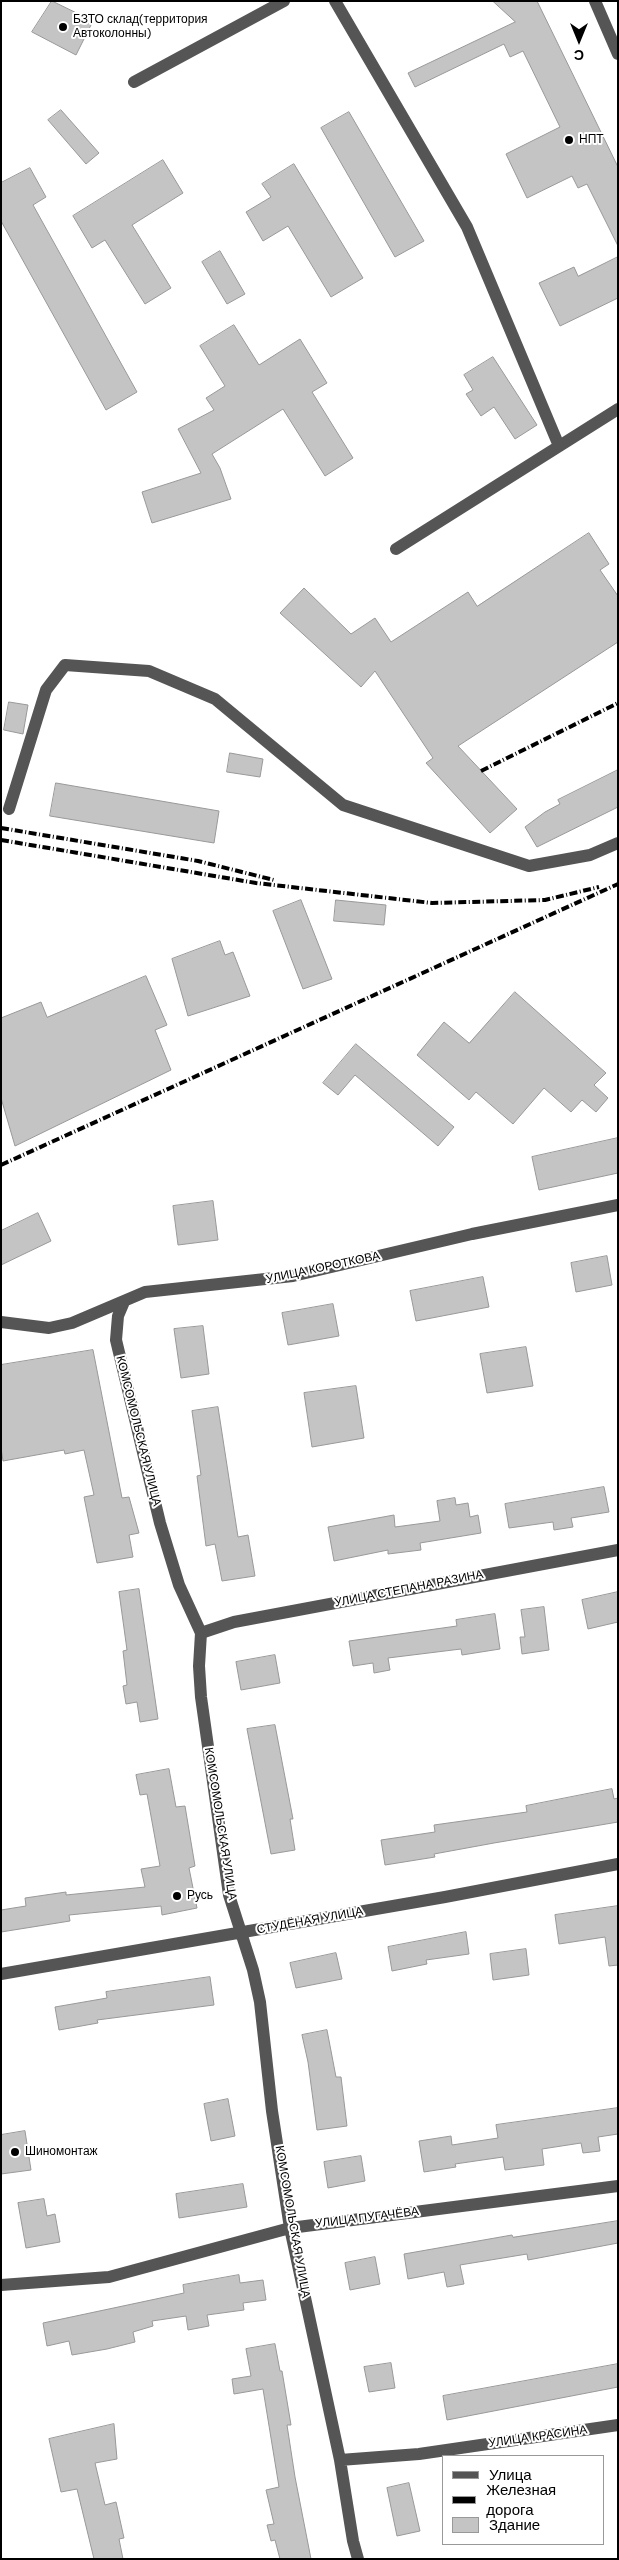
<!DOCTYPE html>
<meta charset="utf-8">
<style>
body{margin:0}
#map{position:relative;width:619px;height:2560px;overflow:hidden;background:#fff;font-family:"DM Sans",sans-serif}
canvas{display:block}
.frame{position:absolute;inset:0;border:2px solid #000;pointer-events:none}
.legend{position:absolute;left:442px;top:2455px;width:162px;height:90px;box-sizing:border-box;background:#fff;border:1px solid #999;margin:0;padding:6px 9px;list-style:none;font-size:15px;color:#000}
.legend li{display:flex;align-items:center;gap:10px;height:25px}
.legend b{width:25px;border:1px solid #999}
.north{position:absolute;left:554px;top:15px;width:50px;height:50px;-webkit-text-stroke:4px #fff;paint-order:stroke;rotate:180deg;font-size:14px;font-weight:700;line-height:20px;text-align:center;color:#000}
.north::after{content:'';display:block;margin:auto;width:18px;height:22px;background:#000;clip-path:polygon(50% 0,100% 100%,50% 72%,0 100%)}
</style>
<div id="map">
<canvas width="619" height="2560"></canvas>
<div class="frame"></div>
<ul class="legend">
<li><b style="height:6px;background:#555"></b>Улица</li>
<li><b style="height:6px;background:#000"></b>Железная дорога</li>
<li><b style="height:14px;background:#c4c4c4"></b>Здание</li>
</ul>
<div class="north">С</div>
</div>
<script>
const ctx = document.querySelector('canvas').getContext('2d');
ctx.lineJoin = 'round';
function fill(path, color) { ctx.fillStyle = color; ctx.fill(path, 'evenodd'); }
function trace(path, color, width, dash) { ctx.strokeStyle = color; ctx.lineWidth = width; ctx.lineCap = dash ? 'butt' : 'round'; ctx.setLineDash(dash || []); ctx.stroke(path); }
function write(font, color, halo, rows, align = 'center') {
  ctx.font = font + ' "DM Sans",sans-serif'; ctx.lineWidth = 4; ctx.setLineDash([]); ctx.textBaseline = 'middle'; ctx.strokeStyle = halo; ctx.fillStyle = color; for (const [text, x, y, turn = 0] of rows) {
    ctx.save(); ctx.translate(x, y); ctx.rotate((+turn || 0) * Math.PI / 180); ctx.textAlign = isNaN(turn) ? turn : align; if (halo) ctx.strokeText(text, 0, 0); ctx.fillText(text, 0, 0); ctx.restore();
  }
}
const building = new Path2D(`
 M52 1 93 21 76 55 32 32Z
 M493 1H537L618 167V246L587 184 578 188 572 176 527 198 506 154 560 127 523 51 510 57 504 44 415 87 408 73 515 22Z
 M61 110 99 153 86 164 48 120Z
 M349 112 424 241 395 257 321 128Z
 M163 160 183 193 132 225 171 288 145 304 105 240 92 248 73 216Z
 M294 164 363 278 331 297 288 226 263 241 246 212 271 197 262 184Z
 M30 168 46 197 33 205 137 392 106 410 1 221V183Z
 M220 251 245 294 227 304 202 262Z
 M618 257V298L560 326 539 283 574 267 578 276Z
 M234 325 259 365 300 339 327 383 312 392 353 458 325 476 283 409 212 454 220 468 231 499 152 523 142 492 201 473 178 429 214 410 206 398 225 386 200 346Z
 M493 357 537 425 515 439 494 407 481 416 466 394 473 390 464 375Z
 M589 533 609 564 600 570 618 596V642L458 746 517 809 490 833 426 763 433 758 375 671 361 687 280 613 304 588 351 634 375 618 391 642 468 592 477 606Z
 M9 702 28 705 23 734 4 730Z
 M230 753 263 759 260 777 227 772Z
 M618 770V807L537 847 525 827 545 812 560 804 558 800Z
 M56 783 219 811 214 843 50 816Z
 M301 900 332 979 303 989 273 911Z
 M336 900 386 905 384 925 334 921Z
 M220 941 225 955 233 952 250 996 188 1016 172 959Z
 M146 976 167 1025 155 1030 171 1070 15 1146 1 1098V1018L41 1002 47 1017Z
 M515 992 606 1073 594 1085 608 1098 596 1112 582 1100 571 1112 544 1088 513 1124 476 1092 469 1100 417 1055 444 1022 469 1043Z
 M356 1044 454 1127 438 1146 355 1075 338 1095 323 1083Z
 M618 1138V1173L539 1190 532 1157Z
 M213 1201 218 1240 178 1245 173 1206Z
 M38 1213 51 1241 1 1265V1231Z
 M607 1256 612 1285 576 1292 571 1263Z
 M483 1277 489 1307 416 1321 410 1291Z
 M333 1304 339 1336 288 1345 282 1313Z
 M203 1326 209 1374 181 1378 174 1329Z
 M526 1347 533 1386 487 1393 480 1354Z
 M93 1350 122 1498 129 1497 139 1533 129 1535 133 1557 97 1563 84 1497 94 1495 84 1450 65 1454 64 1450 3 1461 1 1448V1365Z
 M356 1386 364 1438 312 1447 304 1393Z
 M218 1407 238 1537 248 1535 255 1576 222 1581 215 1544 206 1546 197 1476 201 1475 192 1411Z
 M604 1487 609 1512 571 1518 573 1527 554 1530 553 1522 509 1528 505 1504Z
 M455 1498 456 1505 468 1503 470 1517 478 1515 481 1533 420 1543 421 1550 388 1554V1550L334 1561 328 1527 394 1515 395 1527 440 1521 437 1501Z
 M139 1589 158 1719 140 1722 137 1702 126 1704 123 1686 127 1685 123 1651 127 1650 119 1592Z
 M618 1592V1622L588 1629 582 1600Z
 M544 1607 549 1650 522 1654 520 1637H525L521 1610Z
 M495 1614 500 1649 462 1655 461 1649 388 1658 390 1670 374 1673 373 1663 353 1666 349 1641 457 1626 456 1620Z
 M275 1655 280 1683 241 1690 236 1662Z
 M275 1725 293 1819H290L295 1850 271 1854 247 1729Z
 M169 1769 176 1807 185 1806 195 1866 189 1868 197 1908 162 1915 161 1906 69 1915 70 1921 1 1932V1910L26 1906 25 1898 66 1892V1895L145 1887 141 1869 160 1866 147 1794 140 1795 136 1775Z
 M612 1789 614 1799 618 1798V1822L494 1843 434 1854 435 1857 385 1865 381 1840 435 1832 434 1825 527 1812 526 1806Z
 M618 1906V1965L609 1966 605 1937 559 1944 555 1915Z
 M466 1932 469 1954 426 1960 427 1964 392 1971 388 1947Z
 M526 1949 529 1975 493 1980 490 1954Z
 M336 1953 342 1979 296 1988 290 1963Z
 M210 1977 214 2005 97 2020 98 2023 59 2030 55 2007 107 1998 106 1992Z
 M327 2030 336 2077H341L347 2126 317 2130 308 2062 302 2035Z
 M228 2099 235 2136 211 2141 204 2104Z
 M618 2108V2134L598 2137 600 2151 583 2153 581 2143 542 2149 544 2165 505 2170 503 2157 455 2164 456 2167 424 2172 419 2141 451 2136 452 2145 498 2138 496 2125Z
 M25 2131 31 2170 1 2174V2135Z
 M361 2156 365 2181 328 2188 324 2162Z
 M243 2184 247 2207 179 2218 176 2194Z
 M44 2199 47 2216 55 2214 60 2242 26 2248 18 2203Z
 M618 2221V2243L528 2260 527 2254 460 2265 464 2284 447 2287 444 2272 408 2279 404 2254 512 2235 513 2237Z
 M375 2257 380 2284 350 2290 345 2263Z
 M239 2275 240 2283 263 2280 266 2300 243 2303 244 2310 207 2315 209 2326 188 2330 186 2316 152 2321 153 2326 133 2332 135 2342 107 2349 72 2355 69 2341 47 2346 43 2323 184 2293 183 2285Z
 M275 2344 280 2371H282L291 2425H287L295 2477 311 2559H280L275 2540 271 2541 267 2525 274 2524 266 2490 279 2487 263 2389 234 2394 232 2379 251 2376 246 2349Z
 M391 2363 395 2388 369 2392 364 2367Z
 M618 2364V2387L447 2420 443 2396Z
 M114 2424 117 2459 95 2463 105 2505 116 2502 124 2538 119 2539 123 2559H94L77 2489 61 2492 49 2439Z
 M409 2483 420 2531 397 2536 387 2488Z`);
const minor = new Path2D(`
 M335 1 467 227 559 446
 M595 1 618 54
 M134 82 284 1
 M396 549 618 409
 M9 809 46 690 65 665 149 671 215 699 343 805 529 866 590 855 618 843
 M124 1302 118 1316 116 1340 160 1523 179 1585 201 1633 199 1666 201 1697 229 1895 253 1970 260 2002 272 2111 290 2228 340 2460 353 2541 358 2559
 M1 1322 49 1328 72 1323 145 1292 293 1276 472 1234 618 1205
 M201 1633 234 1622 618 1550
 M1 1974 445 1897 618 1864
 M1 2285 109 2277 290 2228 618 2186
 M340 2460 419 2454 618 2425`);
const rail = new Path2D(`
 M481 771 618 703
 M1 828 198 861 274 880
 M1 840 256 883 432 903 545 900 599 887
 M1 1165 618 884`);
const markers = [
 [63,27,5,"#000"],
 [569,140,5,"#000"],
 [177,1896,5,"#000"],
 [15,2152,5,"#000"]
];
const poiNames = [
 ["БЗТО склад(территория",73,20],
 ["Автоколонны)",73,34],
 ["НПТ",579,140],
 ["Русь",187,1896],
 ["Шиномонтаж",25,2152]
];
const streetNames = [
 ["УЛИЦА КОРОТКОВА",323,1268,-12],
 ["КОМСОМОЛЬСКАЯ УЛИЦА",138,1431,76],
 ["УЛИЦА СТЕПАНА РАЗИНА",409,1589,-11],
 ["КОМСОМОЛЬСКАЯ УЛИЦА",220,1824,81],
 ["СТУДЁНАЯ УЛИЦА",310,1921,-10],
 ["УЛИЦА ПУГАЧЁВА",367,2218,-7],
 ["КОМСОМОЛЬСКАЯ УЛИЦА",292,2222,80],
 ["УЛИЦА КРАСИНА",538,2437,-8]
];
fill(building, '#c4c4c4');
trace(building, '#999', 1);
trace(minor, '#555', 12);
trace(rail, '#000', 4, [8, 2.5, 1, 2.5]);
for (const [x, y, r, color] of markers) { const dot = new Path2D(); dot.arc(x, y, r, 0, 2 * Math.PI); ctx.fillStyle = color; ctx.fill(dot); trace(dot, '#fff', 2); }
write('12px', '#000', '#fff', poiNames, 'left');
write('12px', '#000', '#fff', streetNames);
</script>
